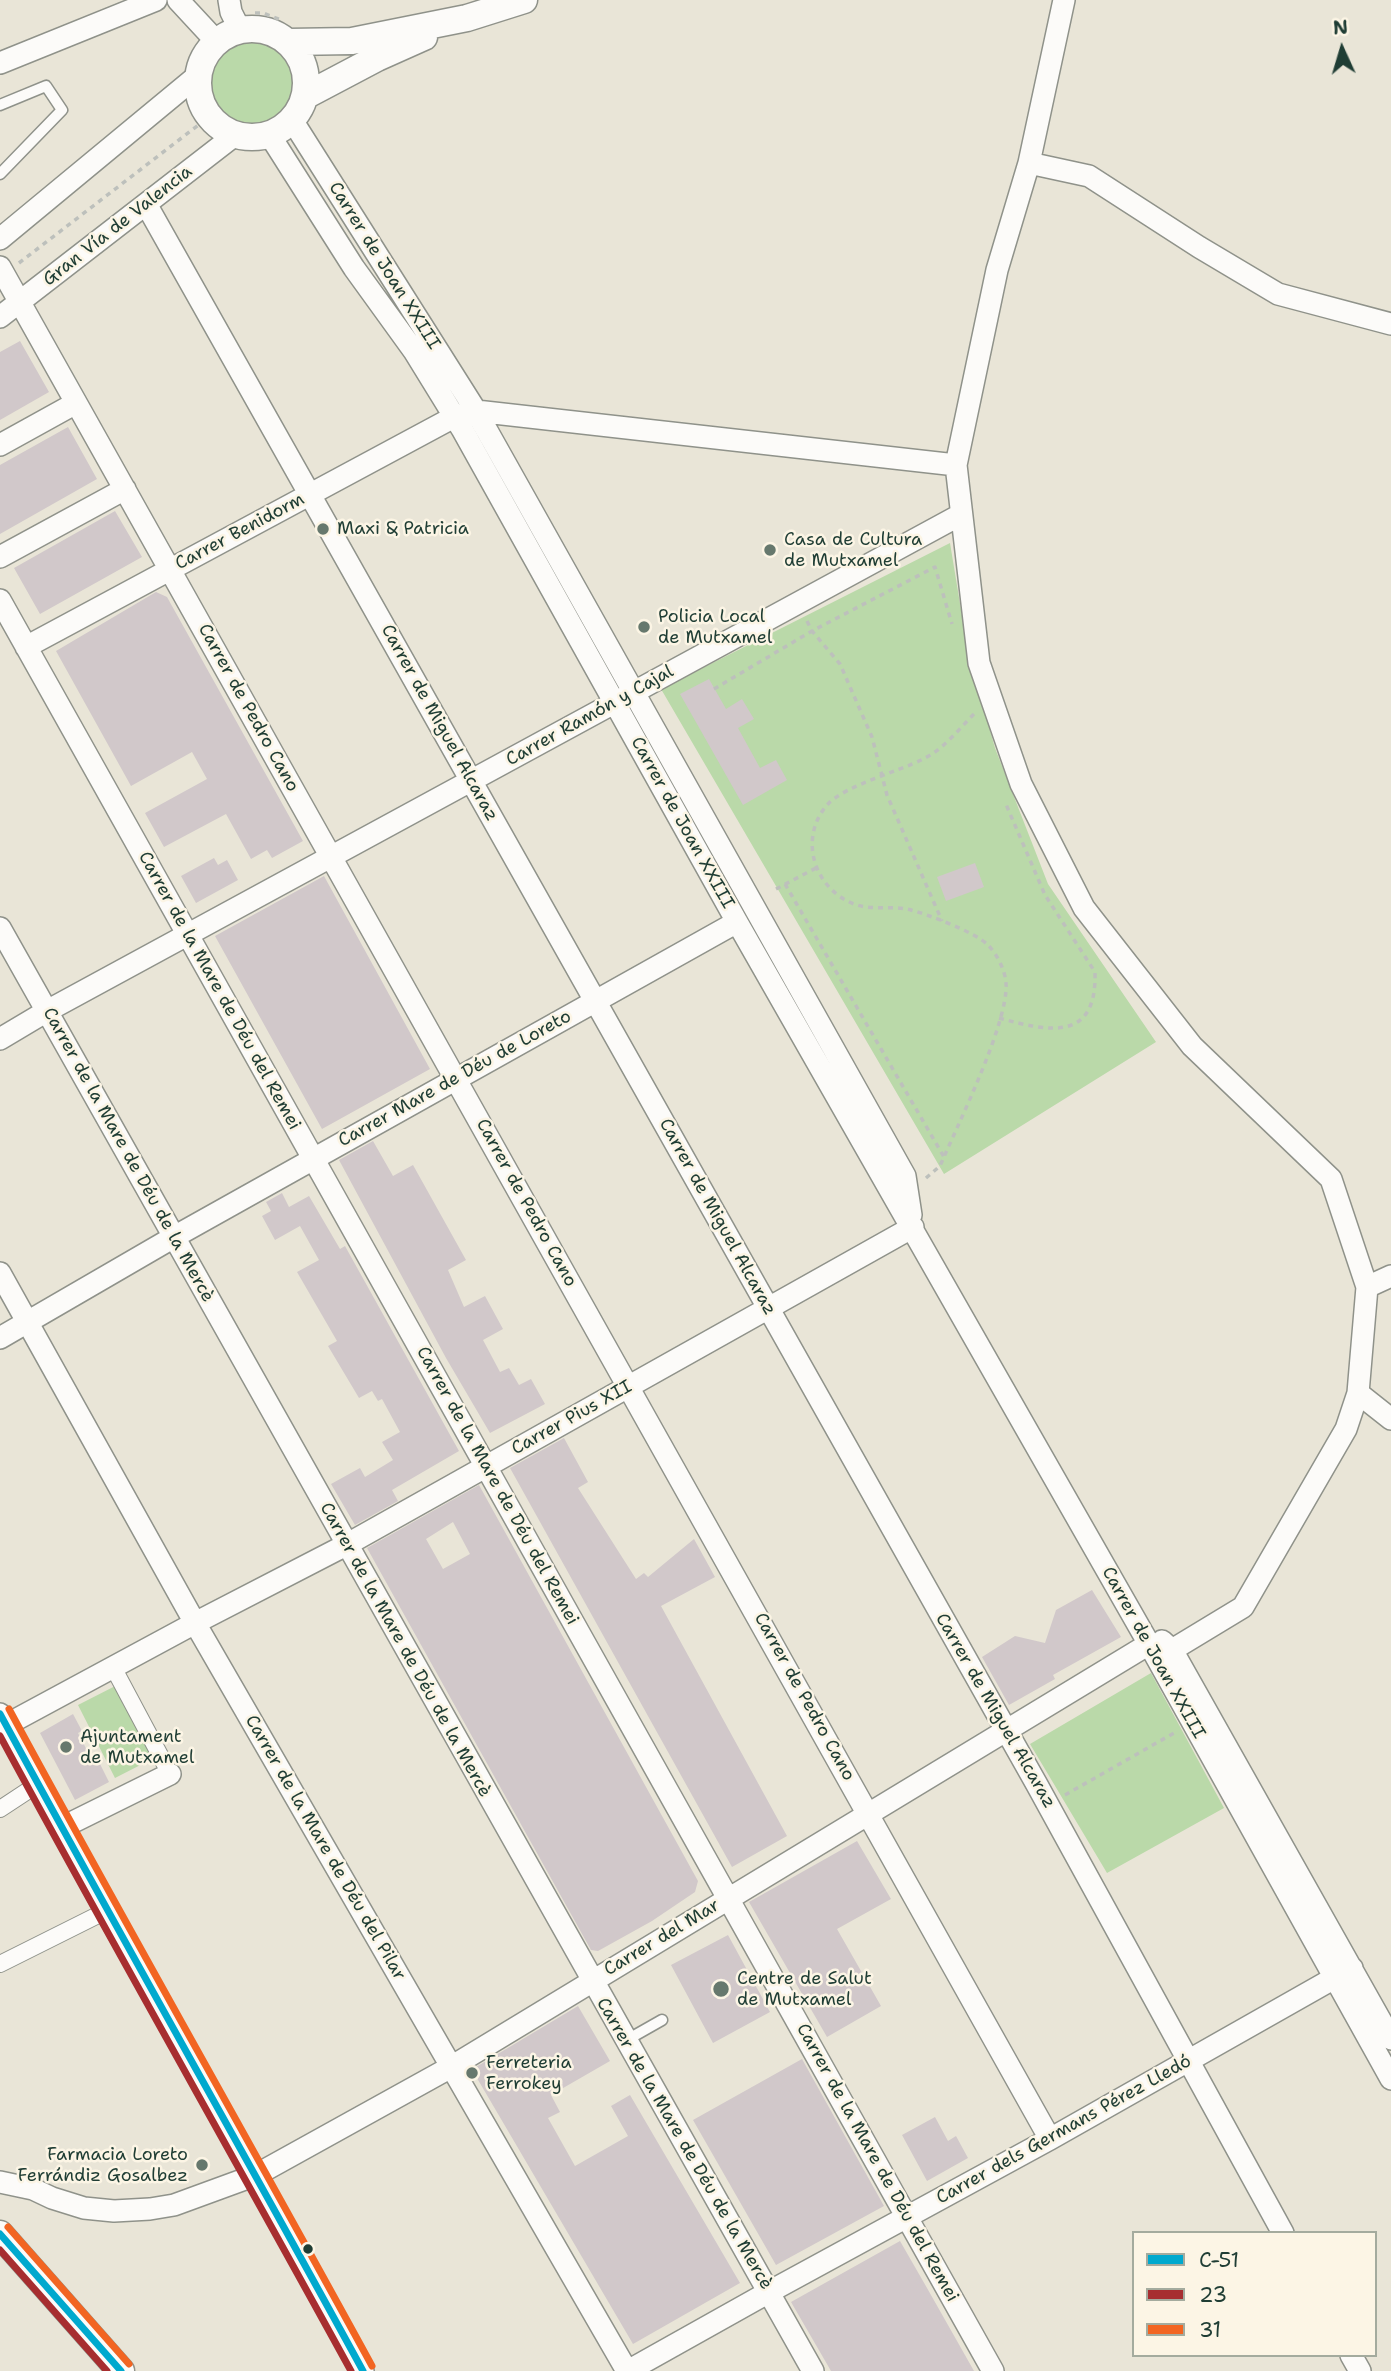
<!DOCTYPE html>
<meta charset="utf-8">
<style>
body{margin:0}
#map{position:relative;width:1391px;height:2371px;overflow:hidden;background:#e9e5d7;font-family:"Shantell Sans",sans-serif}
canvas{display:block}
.legend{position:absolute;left:1132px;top:2231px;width:245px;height:126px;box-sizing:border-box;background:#fcf5e5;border:2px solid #a4ab9e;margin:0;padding:9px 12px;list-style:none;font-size:21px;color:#1f3d34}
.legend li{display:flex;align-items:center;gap:14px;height:35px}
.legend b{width:35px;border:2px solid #a4ab9e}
.north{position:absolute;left:1307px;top:14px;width:70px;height:70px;-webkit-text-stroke:5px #fcf5e5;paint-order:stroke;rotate:356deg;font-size:19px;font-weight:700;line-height:28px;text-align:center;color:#1f3d34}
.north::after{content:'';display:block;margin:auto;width:24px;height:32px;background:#1f3d34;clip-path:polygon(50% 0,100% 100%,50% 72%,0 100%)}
</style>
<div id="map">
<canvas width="1391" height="2371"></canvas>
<ul class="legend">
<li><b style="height:9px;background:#00a9ce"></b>C-51</li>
<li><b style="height:9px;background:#a72e30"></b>23</li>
<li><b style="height:9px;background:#f26522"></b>31</li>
</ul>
<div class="north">N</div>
</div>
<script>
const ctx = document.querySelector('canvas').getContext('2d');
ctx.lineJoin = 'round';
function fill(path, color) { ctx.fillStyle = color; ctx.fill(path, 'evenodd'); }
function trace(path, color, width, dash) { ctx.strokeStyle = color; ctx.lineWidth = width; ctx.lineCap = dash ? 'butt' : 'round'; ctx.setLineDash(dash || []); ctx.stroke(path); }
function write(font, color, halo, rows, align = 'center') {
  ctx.font = font + ' "Shantell Sans",sans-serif'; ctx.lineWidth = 5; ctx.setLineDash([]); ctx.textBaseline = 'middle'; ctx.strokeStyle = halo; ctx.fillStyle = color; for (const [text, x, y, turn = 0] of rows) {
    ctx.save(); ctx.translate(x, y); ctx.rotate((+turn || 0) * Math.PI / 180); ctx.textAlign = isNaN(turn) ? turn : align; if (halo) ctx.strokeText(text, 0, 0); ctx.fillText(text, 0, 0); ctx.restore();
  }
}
const green = new Path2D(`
 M208 82a43 43 0 1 1 86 0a43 43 0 1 1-86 0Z
 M950 543 968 652 995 748 1048 884 1156 1042 944 1174 661 689Z
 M1151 1673 1224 1808 1107 1873 1030 1744Z
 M125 1681 162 1754 115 1778 78 1705Z`);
const building = new Path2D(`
 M20 341 49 392 0 420V352Z
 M68 427 97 479 0 534V465Z
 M115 511 142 557 40 614 14 568Z
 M156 592 167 597 303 841 272 858 267 850 251 859 226 814 164 847 145 813 207 779 192 752 131 786 56 651Z
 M709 679 726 709 742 699 754 719 738 728 760 768 776 760 787 780 743 805 680 694Z
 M214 858 218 865 227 860 238 880 196 903 181 876Z
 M975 863 984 887 946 901 937 877Z
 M324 876 430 1069 322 1129 215 936Z
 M373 1141 393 1176 413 1165 466 1260 448 1270 464 1307 485 1296 503 1329 483 1340 500 1372 509 1368 519 1385 531 1379 545 1404 490 1433 446 1358 339 1160Z
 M282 1193 289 1207 309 1196 340 1249 345 1246 459 1451 392 1490 398 1501 355 1525 331 1484 360 1468 365 1477 393 1460 382 1442 400 1432 382 1399 378 1401 372 1391 359 1398 328 1346 337 1341 297 1272 319 1260 300 1226 275 1240 262 1216 271 1211 266 1202Z
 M564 1438 588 1482 578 1488 636 1579 644 1573 648 1577 694 1539 715 1577 661 1606 787 1836 732 1867 510 1468Z
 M479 1485 698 1881 695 1892 652 1921 598 1951 591 1950 367 1548ZM453 1522 470 1554 443 1569 426 1539Z
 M1092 1590 1121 1637 1053 1675 1055 1679 1009 1705 982 1657 1015 1636 1045 1643 1056 1610Z
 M73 1714 82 1731 78 1733 93 1762 98 1760 109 1782 75 1800 40 1733Z
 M857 1841 891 1899 837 1929 881 2006 827 2037 749 1902Z
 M728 1935 770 2012 713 2043 671 1965Z
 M578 2006 610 2061 551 2095 560 2112 548 2118 575 2166 628 2136 611 2106 630 2095 740 2283 633 2344 474 2073 476 2067Z
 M802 2059 884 2206 776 2265 693 2120Z
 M935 2117 948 2141 956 2136 968 2158 927 2181 902 2135Z
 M900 2241 927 2288 974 2371H831L791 2302Z`);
const path = new Path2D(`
 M255 13H263L281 20
 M19 263 201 123
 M807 621 812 631 840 664 872 737 887 795 942 921
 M714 689 812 631 935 567 952 624
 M785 884 944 1157
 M776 889 816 868
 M999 1018C1050 1032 1097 1042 1095 972L1045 895 1005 802
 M926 1178 940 1166C957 1126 1009 1022 1006 983 1005 970 997 954 988 945 975 932 929 915 911 910 892 905 873 911 854 904 813 888 798 837 828 804 846 785 898 772 923 759 944 749 958 730 974 714
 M1065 1795 1174 1733`);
const service = new Path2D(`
 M0 105 46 86 62 110 0 174
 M625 2041 662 2020`);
const pedestrian = new Path2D(`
 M113 1667 170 1774
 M0 1809 38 1784
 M0 1964 106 1911`);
const minor = new Path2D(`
 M178 0 216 41
 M229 0 231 12 240 30
 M1064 0 1029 163 997 270 956 465 979 663 1021 784 1084 908 1192 1046 1331 1179 1367 1287 1358 1393 1346 1429 1243 1607 1172 1650 1149 1644
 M0 63 156 0
 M292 120 476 411 956 465
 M269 134 354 268 414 351 462 429 737 922 1149 1644 1391 2079
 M1029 163 1089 176 1199 247 1278 294 1391 324
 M146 204 1036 1783 1283 2233
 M0 239 197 76
 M0 267 1050 2139
 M0 317 235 135
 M0 445 76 403
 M0 557 125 489
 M0 600 993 2371
 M26 647 454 417 476 411 905 1176 911 1215
 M0 928 813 2371
 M0 1039 47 1011 960 515
 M0 1273 195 1623 627 2371
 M1367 1287 1391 1276
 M0 1338 174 1237 737 922
 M1358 1393 1391 1419
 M1162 1641 1172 1650 1391 2039
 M0 1714 106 1911 256 2175 363 2371
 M6 1725 195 1623 346 1545 913 1227
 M61 1828 170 1774
 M0 2182 33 2189 52 2198 84 2208 114 2211 150 2209 174 2205 256 2175 451 2067 1149 1644
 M1351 2355 1360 2371
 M628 2371 769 2292 1050 2139 1352 1968`);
const tertiary = new Path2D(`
 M198 83a54 54 0 1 1 108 0a54 54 0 1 1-108 0Z
 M289 42 352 41 467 18 524 0
 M305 96 377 58 424 37
 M0 2234 121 2371`);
const bus1 = new Path2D(`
 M0 1714C119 1934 243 2151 363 2371
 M0 2234 121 2371`);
const bus2 = new Path2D(`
 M0 1736C115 1949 235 2159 351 2371
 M0 2250 107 2371`);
const bus3 = new Path2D(`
 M9 1709C128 1929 252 2146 372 2366
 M8 2227 129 2364`);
const markers = [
 [323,529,7,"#66786d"],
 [770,550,7,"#66786d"],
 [644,627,7,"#66786d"],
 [66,1747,7,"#66786d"],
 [721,1989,9,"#66786d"],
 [472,2073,7,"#66786d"],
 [202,2165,7,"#66786d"],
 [308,2249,6,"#1f3d34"]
];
const streetNames = [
 ["Gran Vía de Valencia",118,226,-38],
 ["Carrer de Joan XXIII",384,266,58],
 ["Carrer Benidorm",240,532,-28],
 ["Carrer de Pedro Cano",248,708,61],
 ["Carrer Ramón y Cajal",590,716,-29],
 ["Carrer de Miguel Alcaraz",439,723,61],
 ["Carrer de Joan XXIII",682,823,61],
 ["Carrer de la Mare de Déu del Remei",219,991,61],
 ["Carrer Mare de Déu de Loreto",455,1079,-29],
 ["Carrer de la Mare de Déu de la Mercè",128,1155,61],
 ["Carrer de Pedro Cano",526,1203,61],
 ["Carrer de Miguel Alcaraz",717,1217,61],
 ["Carrer Pius XII",572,1418,-29],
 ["Carrer de la Mare de Déu del Remei",497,1486,61],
 ["Carrer de la Mare de Déu de la Mercè",405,1650,61],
 ["Carrer de Joan XXIII",1153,1653,61],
 ["Carrer de Pedro Cano",804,1697,61],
 ["Carrer de Miguel Alcaraz",995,1711,60],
 ["Carrer de la Mare de Déu del Pilar",325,1848,60],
 ["Carrer del Mar",662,1938,-31],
 ["Carrer dels Germans Pérez Lledó",1064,2130,-29],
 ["Carrer de la Mare de Déu de la Mercè",684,2144,60],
 ["Carrer de la Mare de Déu del Remei",877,2163,61]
];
const poiNames = [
 ["Maxi & Patricia",337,529],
 ["Casa de Cultura",784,540],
 ["de Mutxamel",784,561],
 ["Policia Local",658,617],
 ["de Mutxamel",658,638],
 ["Ajuntament",80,1737],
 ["de Mutxamel",80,1758],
 ["Centre de Salut",737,1979],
 ["de Mutxamel",737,2000],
 ["Ferreteria",486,2063],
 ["Ferrokey",486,2084],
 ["Farmacia Loreto",188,2155,"right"],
 ["Ferrándiz Gosalbez",188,2176,"right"]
];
fill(green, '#bad9a9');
fill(building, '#d1c8ca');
trace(service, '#8f928a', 13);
trace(pedestrian, '#8f928a', 18);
trace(minor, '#8f928a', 24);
trace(tertiary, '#8f928a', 29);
trace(path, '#bdc0bc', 3.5, [5, 5]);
trace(service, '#fcfbf9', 10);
trace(pedestrian, '#fcfbf9', 16);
trace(minor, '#fcfbf9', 21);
trace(tertiary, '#fcfbf9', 26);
trace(bus1, '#00a9ce', 7);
trace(bus2, '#a72e30', 7);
trace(bus3, '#f26522', 7);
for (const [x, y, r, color] of markers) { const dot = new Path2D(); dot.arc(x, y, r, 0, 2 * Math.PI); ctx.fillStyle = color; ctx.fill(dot); trace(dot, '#fcf5e5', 2.5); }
write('18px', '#1f3d34', '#fcf5e5', streetNames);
write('18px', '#1f3d34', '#fcf5e5', poiNames, 'left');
</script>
